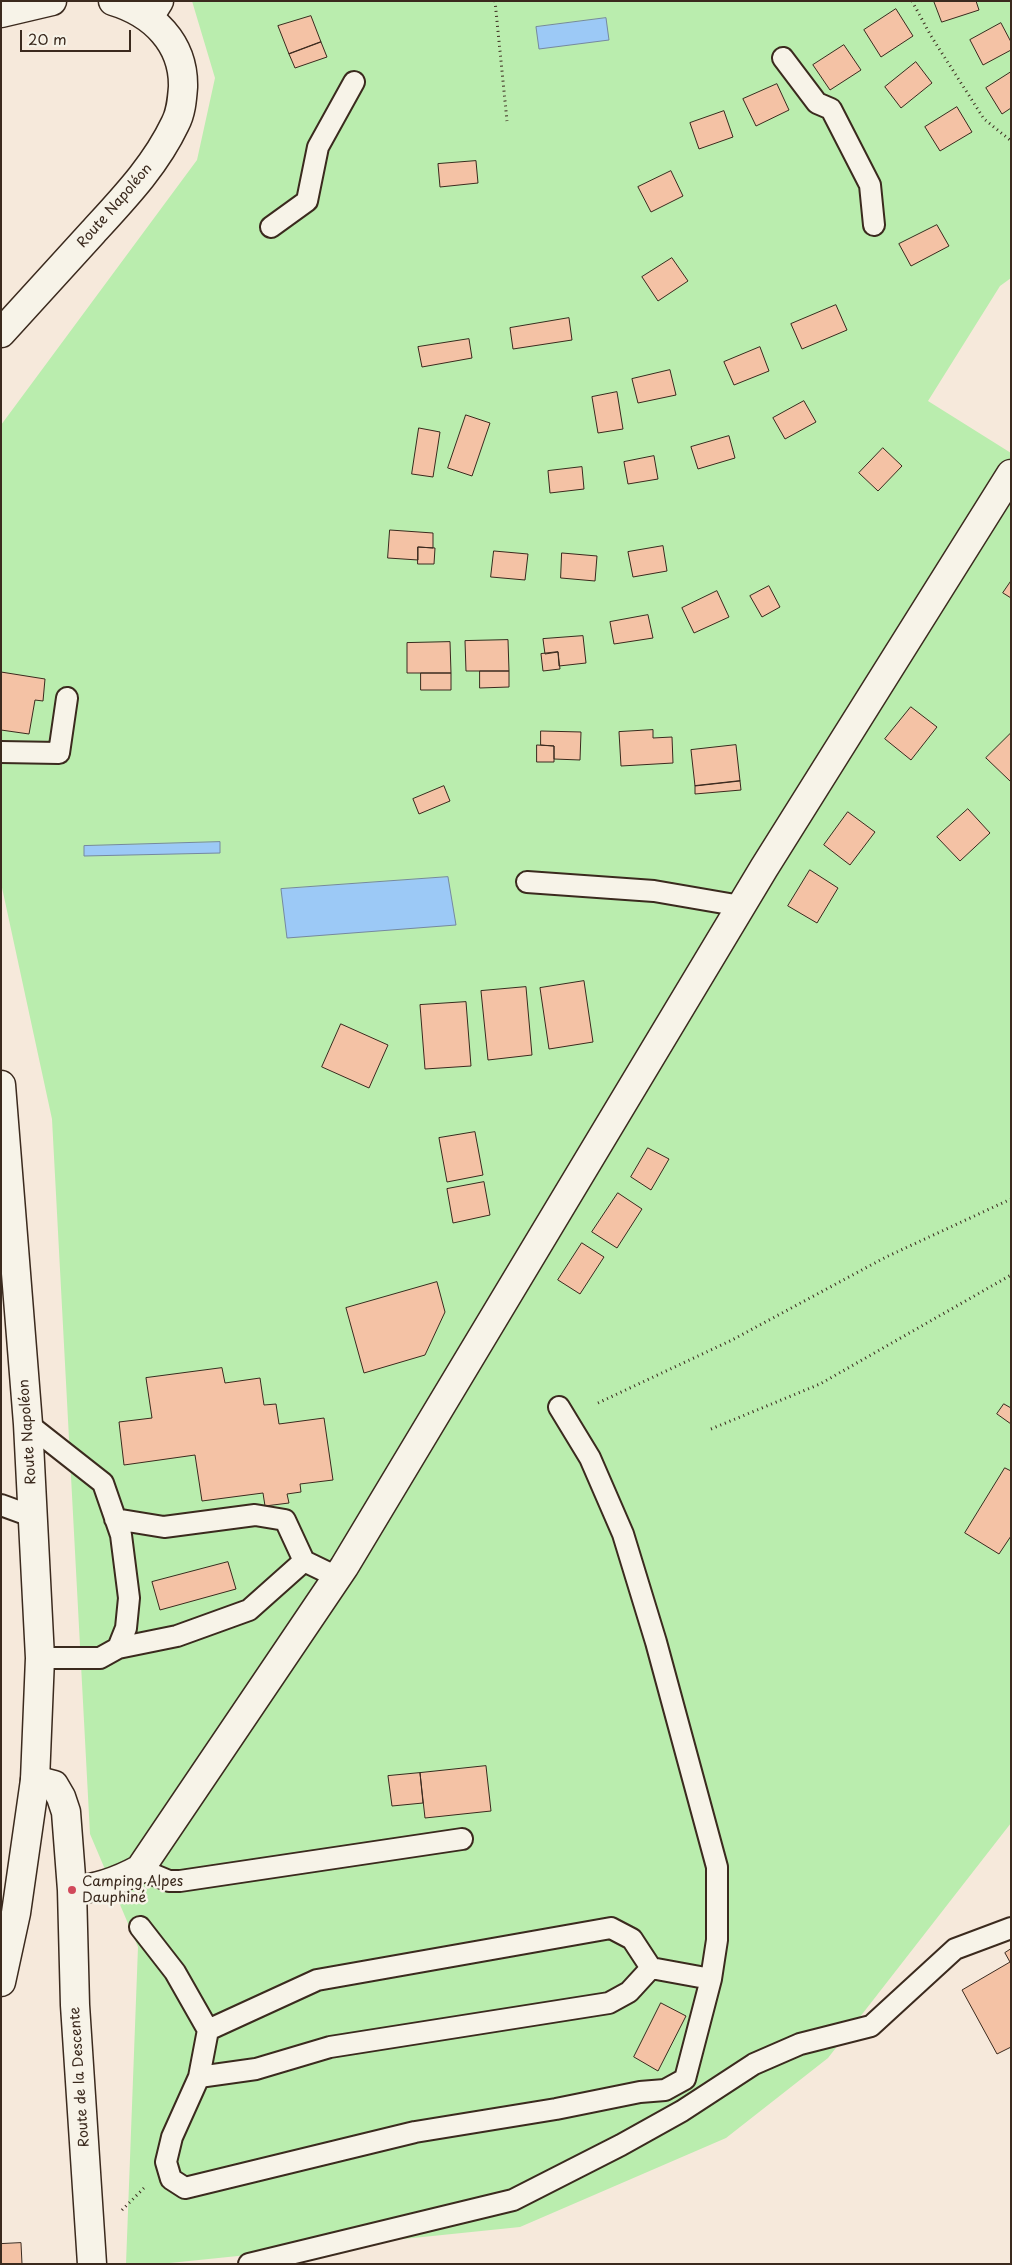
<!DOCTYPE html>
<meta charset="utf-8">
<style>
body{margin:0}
#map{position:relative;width:1012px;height:2265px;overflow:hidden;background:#f6e9db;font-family:"Playpen Sans",sans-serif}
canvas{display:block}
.frame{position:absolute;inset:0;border:2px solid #3b2a1e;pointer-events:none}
.scale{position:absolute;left:20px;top:30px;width:111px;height:22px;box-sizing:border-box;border:2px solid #3b2a1e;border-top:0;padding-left:6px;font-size:15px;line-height:18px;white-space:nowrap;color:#3b2a1e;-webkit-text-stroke:4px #f7f3e8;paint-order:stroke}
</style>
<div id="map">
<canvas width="1012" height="2265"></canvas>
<div class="frame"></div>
<div class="scale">20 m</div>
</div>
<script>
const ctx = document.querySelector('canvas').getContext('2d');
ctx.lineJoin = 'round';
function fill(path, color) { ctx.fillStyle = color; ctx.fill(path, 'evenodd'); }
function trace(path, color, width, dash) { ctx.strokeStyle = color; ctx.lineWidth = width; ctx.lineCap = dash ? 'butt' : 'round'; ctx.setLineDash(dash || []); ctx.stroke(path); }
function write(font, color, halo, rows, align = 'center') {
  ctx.font = font + ' "Playpen Sans",sans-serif'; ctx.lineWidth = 5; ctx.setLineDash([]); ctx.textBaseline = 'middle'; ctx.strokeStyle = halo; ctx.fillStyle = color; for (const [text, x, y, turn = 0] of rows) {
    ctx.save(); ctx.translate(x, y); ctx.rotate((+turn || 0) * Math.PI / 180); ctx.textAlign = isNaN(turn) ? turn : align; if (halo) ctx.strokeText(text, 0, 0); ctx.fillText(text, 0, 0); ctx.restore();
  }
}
const green = new Path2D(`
 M192 1H1011V278L1000 286 928 401 1011 453V1823L828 2058 726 2138 520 2227 160 2264H126L138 1947 90 1834 52 1119 1 883V425L197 160 215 78Z`);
const water = new Path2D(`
 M606 18 609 40 539 49 536 27Z
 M220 842V853L84 856V846Z
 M448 877 456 925 287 938 281 889Z`);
const building = new Path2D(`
 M934 1H976L979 10 942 22Z
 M896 9 913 36 881 57 864 30Z
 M311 16 321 42 289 54 278 26Z
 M1001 23 1011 42V50L983 65 970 40Z
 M321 42 327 57 295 68 289 54Z
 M844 45 861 70 830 90 813 65Z
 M916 62 932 83 901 108 885 87Z
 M1011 72V108L1002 114 986 88Z
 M777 84 789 110 756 126 743 99Z
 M957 107 972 132 940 151 925 127Z
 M724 111 733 137 699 149 690 123Z
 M476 161 478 183 440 187 438 164Z
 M671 171 683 196 651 212 638 187Z
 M937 225 949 246 911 266 899 244Z
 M672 258 688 281 658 301 642 277Z
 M836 305 847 330 802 349 791 324Z
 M569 318 572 340 513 349 510 328Z
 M469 339 472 358 422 367 418 347Z
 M760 347 769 371 734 385 724 362Z
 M670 370 676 395 638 403 632 379Z
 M617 392 623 429 598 433 592 397Z
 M804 401 816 422 785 439 773 418Z
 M466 415 490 423 472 476 448 468Z
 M419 428 440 432 433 477 412 474Z
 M729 436 735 458 698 469 691 447Z
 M883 448 902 466 878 491 859 473Z
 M654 456 658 479 628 484 624 462Z
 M582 467 584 489 550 493 548 471Z
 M390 530 433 533V548L418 547V560L388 558Z
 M663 546 667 571 633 577 628 552Z
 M418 547 435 548 434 564H418Z
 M494 551 528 554 525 580 491 577Z
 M562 553 597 556 595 581 561 578Z
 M1011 581V598L1003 593Z
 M769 586 780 607 762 617 750 596Z
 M717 591 729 617 694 633 682 608Z
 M648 615 653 638 614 644 610 622Z
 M583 636 586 663 559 666 558 652 545 654 543 639Z
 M508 640 509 671H466L465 641Z
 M450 642 451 673H407V643Z
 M558 652 560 669 543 671 541 654Z
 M480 671H509V687L480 688Z
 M1 672 45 679 43 701 35 700 29 734 1 730Z
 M421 673H451V690H421Z
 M911 707 937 727 911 760 885 739Z
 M653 730V738L672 737 673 763 621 766 619 732Z
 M541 731 581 732 580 760 554 759V746L541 745Z
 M1011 733V781H1010L986 758Z
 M537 745 554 746V762H537Z
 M736 745 740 781 695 786 691 750Z
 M740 781 741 790 695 794V786Z
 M444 786 450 801 419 814 413 799Z
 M968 809 990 833 960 861 937 837Z
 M848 812 875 832 850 865 824 845Z
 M810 870 838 888 817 923 788 906Z
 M584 981 593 1042 549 1049 540 988Z
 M526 987 532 1055 488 1060 481 991Z
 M466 1002 471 1066 425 1069 420 1005Z
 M341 1024 388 1045 369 1088 322 1067Z
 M475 1132 483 1175 447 1182 439 1138Z
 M648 1148 669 1159 651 1190 631 1177Z
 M484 1182 490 1215 453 1223 447 1189Z
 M618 1193 642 1209 617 1248 592 1232Z
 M582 1243 604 1257 580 1294 558 1280Z
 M437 1282 445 1312 425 1355 364 1373 346 1308Z
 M222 1368 225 1383 260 1378 264 1405 276 1404 279 1424 324 1418 333 1480 300 1484 301 1492 287 1494 289 1503 265 1506 263 1493 202 1501 195 1455 124 1465 119 1422 152 1418 146 1378Z
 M1004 1404 1011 1408V1424L997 1414Z
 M1005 1468 1011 1471V1536L999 1554 965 1533Z
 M228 1562 236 1589 160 1610 152 1582Z
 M486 1766 491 1811 425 1818 420 1773Z
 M420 1773 423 1803 392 1806 388 1776Z
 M1011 1949V2047L997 2054 962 1990 1010 1962 1005 1953Z
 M661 2003 686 2016 658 2071 634 2057Z
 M21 2243 22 2264H1V2244Z`);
const path = new Path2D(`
 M495 1 507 121
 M912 1 931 36 984 119 1010 140
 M598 1403 732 1340 886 1257 1011 1199
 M711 1429 820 1384 1011 1275
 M122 2210 144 2188`);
const service = new Path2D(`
 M783 58 817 103 831 109 870 185 874 225
 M271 227 307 201 318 147 354 82
 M1 752 59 753 67 698
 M527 882 654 891 741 906
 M28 1424 103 1483 121 1535 129 1598 126 1628 118 1648 100 1658H40
 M1 1505 34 1517
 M115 1519 164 1527 255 1515 285 1520 304 1561
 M118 1648 177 1636 249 1610 304 1561 337 1577
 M140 1869 169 1881H180L462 1839
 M140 1927 175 1972 208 2030 317 1980 611 1928 632 1939 651 1968
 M208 2030 199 2077 172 2137 166 2162 171 2179 185 2188 415 2132 556 2109 640 2092 665 2090 685 2079 711 1979
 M199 2077 256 2069 330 2047 609 2003 629 1992 651 1968 711 1979 717 1940V1867L656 1642 623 1534 590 1458 559 1407
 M249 2264 513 2200 621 2145 682 2111 754 2064 800 2044 871 2026 955 1949 1011 1928`);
const minor = new Path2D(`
 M149 17 159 1
 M35 1780 54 1785 61 1797 66 1812 72 1890 75 2005 92 2264
 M72 1890C97 1889 118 1881 140 1869L344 1567 764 868 1011 474`);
const primary = new Path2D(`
 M1 13 52 1
 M1 333C32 299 62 266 93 232 124 198 155 166 175 124 181 113 182 100 183 87 184 43 153 13 113 1
 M1 1085 28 1424 40 1658 35 1780 16 1913 1 1982`);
const markers = [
 [72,1890,5,"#d1495b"]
];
const streetNames = [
 ["Route Napoléon",115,206,-49],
 ["Route Napoléon",28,1432,-94],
 ["Route de la Descente",80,2077,-94]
];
const poiNames = [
 ["Camping Alpes",82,1882],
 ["Dauphiné",82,1898]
];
fill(green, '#baedae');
fill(water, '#9cc9f6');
trace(water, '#7589a0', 1);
fill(building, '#f4c2a5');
trace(building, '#3b2a1e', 1);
trace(service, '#3b2a1e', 24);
trace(minor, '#3b2a1e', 31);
trace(primary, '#3b2a1e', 31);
trace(path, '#3b2a1e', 3, [1, 4]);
trace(service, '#f7f3e8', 20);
trace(minor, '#f7f3e8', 28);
trace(primary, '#f7f3e8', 28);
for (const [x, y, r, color] of markers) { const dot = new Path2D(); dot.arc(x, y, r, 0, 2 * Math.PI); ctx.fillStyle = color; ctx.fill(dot); trace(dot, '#f7f3e8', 2); }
write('14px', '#3b2a1e', '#f7f3e8', streetNames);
write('14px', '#3b2a1e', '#f7f3e8', poiNames, 'left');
</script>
